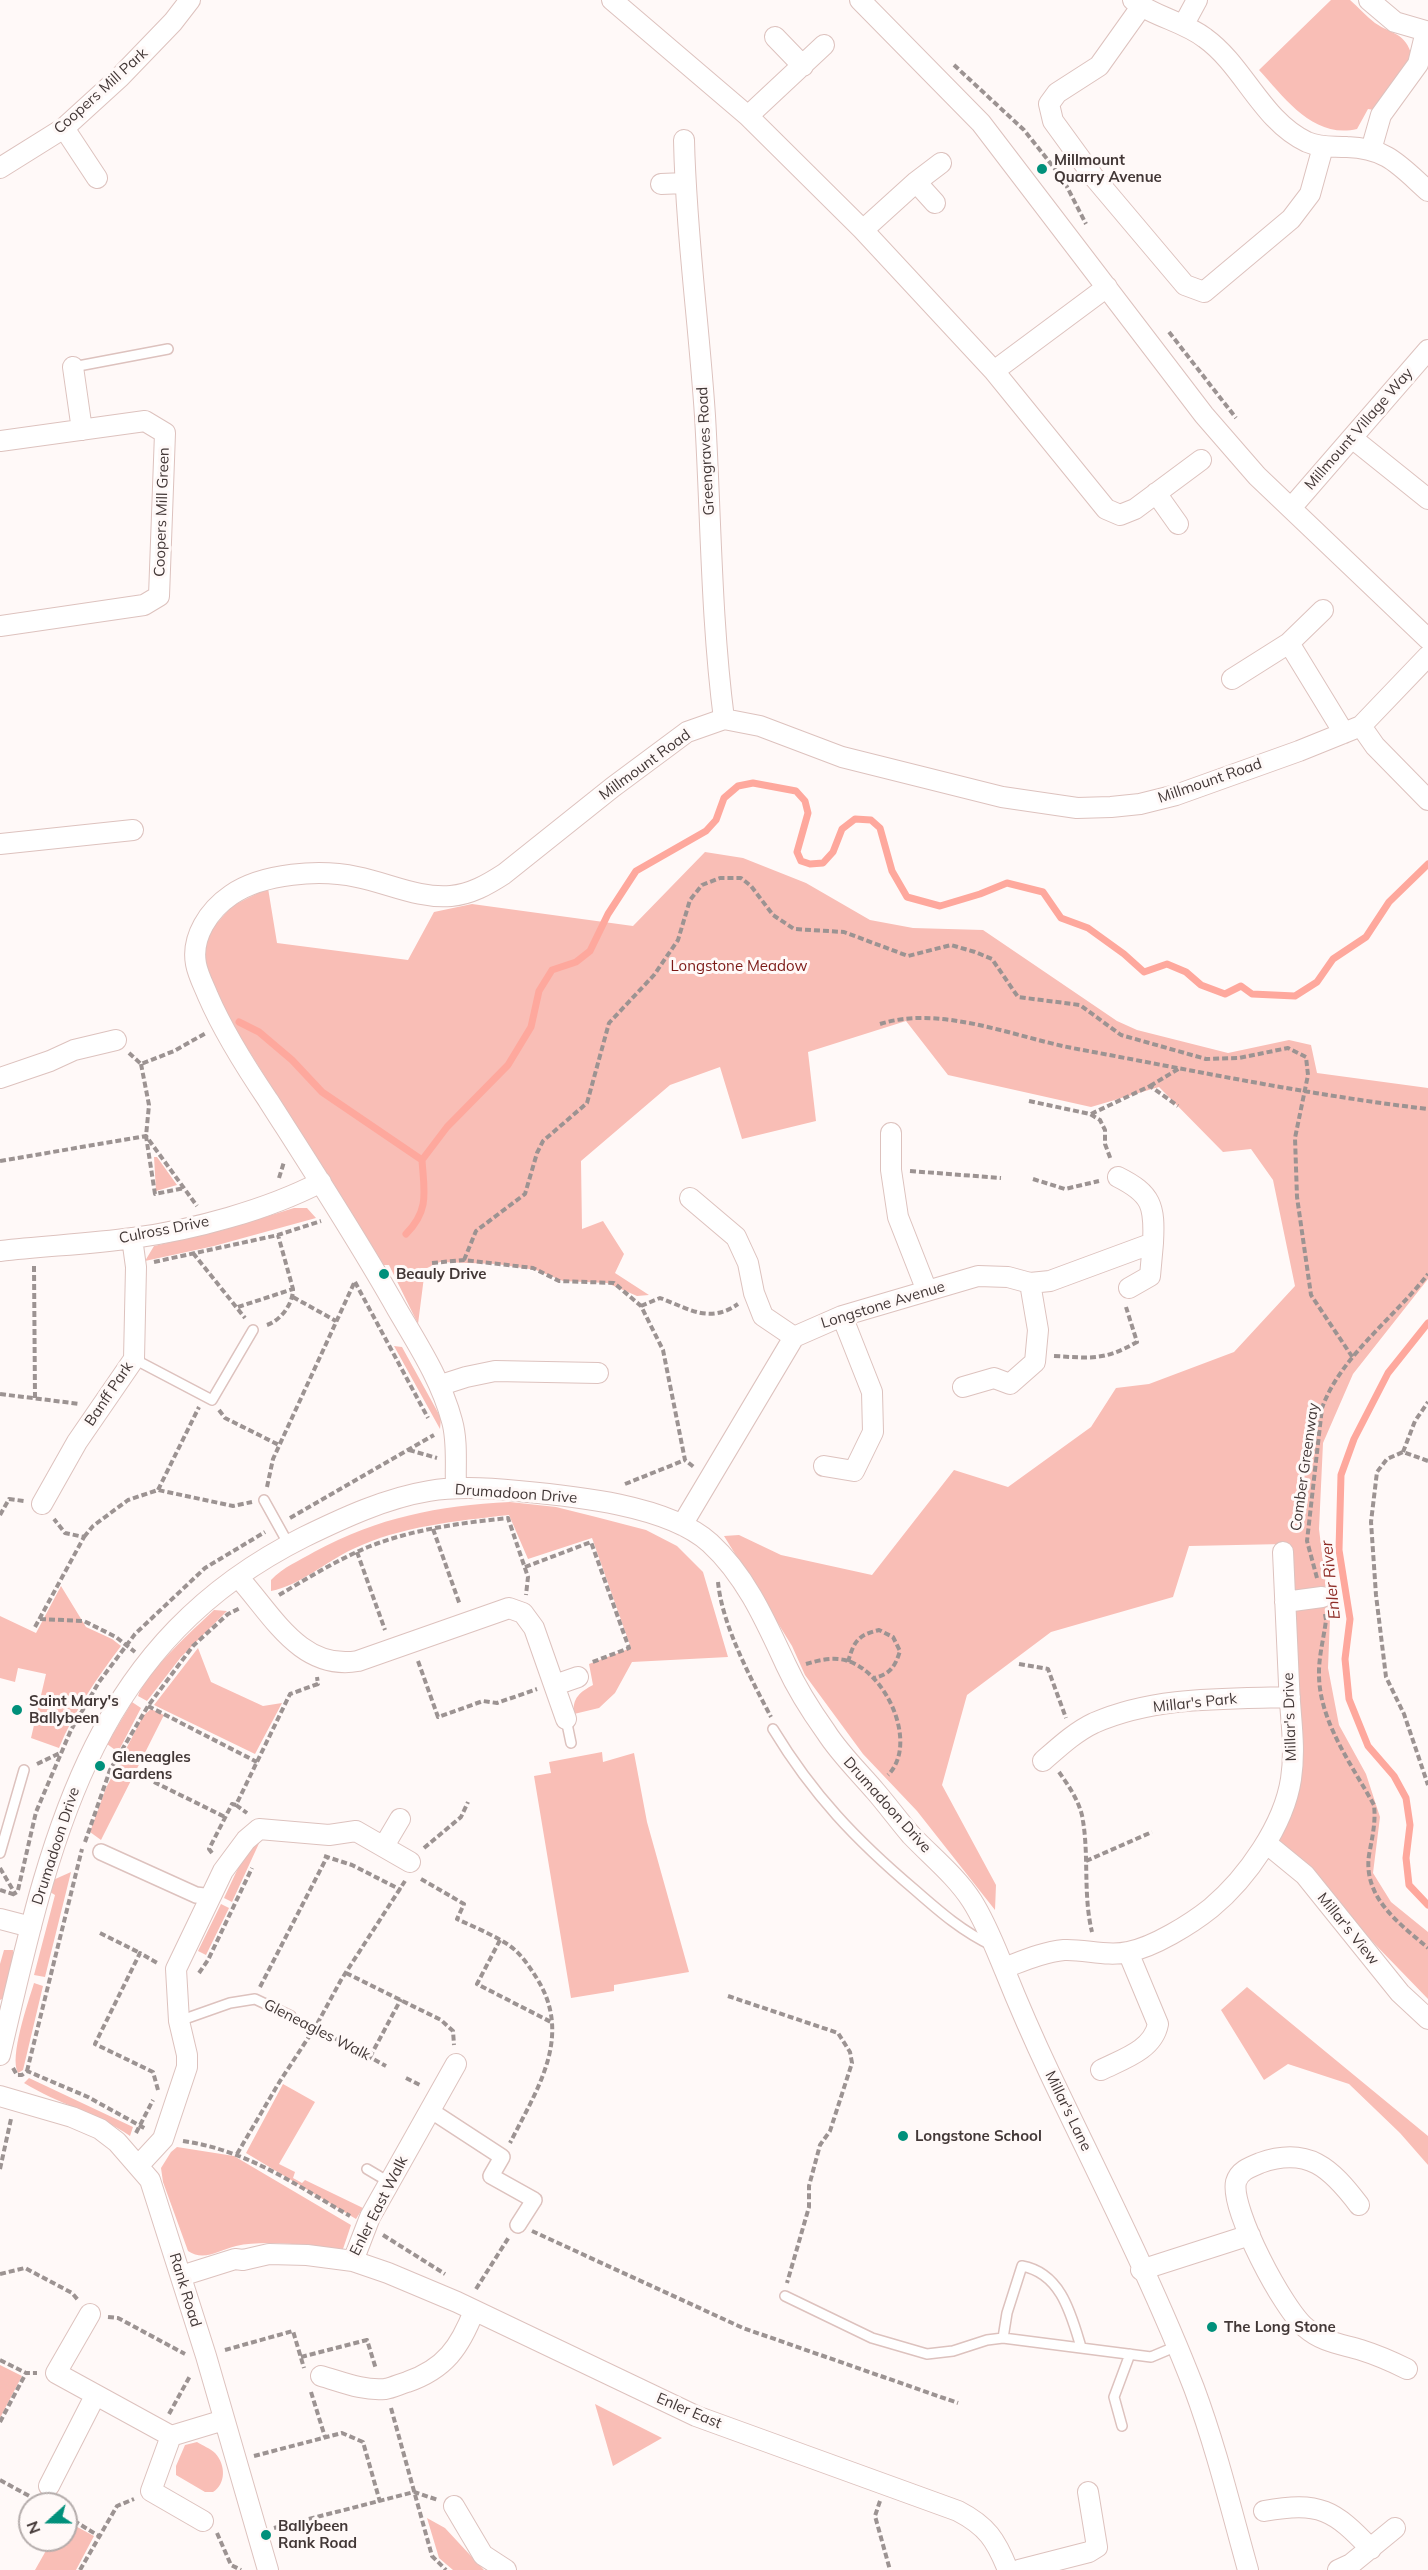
<!DOCTYPE html>
<style>
body{margin:0}
#map{position:relative;width:1428px;height:2570px;overflow:hidden;background:#fff9f8;font-family:Mulish,sans-serif}
canvas{display:block}
.north{position:absolute;left:18px;top:2492px;width:60px;height:60px;box-sizing:border-box;background:#fff9f8;border:2px solid #b4acab;border-radius:50%;rotate:249deg;font-size:16px;font-weight:700;line-height:24px;text-align:center;color:#433837}
.north::after{content:'';display:block;margin:auto;width:21px;height:27px;background:#01907b;clip-path:polygon(50% 0,100% 100%,50% 72%,0 100%)}
</style>
<div id="map">
<canvas width="1428" height="2570"></canvas>
<div class="north">N</div>
</div>
<script>
const ctx = document.querySelector('canvas').getContext('2d');
ctx.lineJoin = 'round';
function fill(path, color) { ctx.fillStyle = color; ctx.fill(path, 'evenodd'); }
function trace(path, color, width, dash) { ctx.strokeStyle = color; ctx.lineWidth = width; ctx.lineCap = dash ? 'butt' : 'round'; ctx.setLineDash(dash || []); ctx.stroke(path); }
function write(font, color, halo, rows, align = 'center') {
  ctx.font = font + ' Mulish,sans-serif'; ctx.lineWidth = 6; ctx.setLineDash([]); ctx.textBaseline = 'middle'; ctx.strokeStyle = halo; ctx.fillStyle = color; for (const [text, x, y, turn = 0] of rows) {
    ctx.save(); ctx.translate(x, y); ctx.rotate((+turn || 0) * Math.PI / 180); ctx.textAlign = isNaN(turn) ? turn : align; if (halo) ctx.strokeText(text, 0, 0); ctx.fillText(text, 0, 0); ctx.restore();
  }
}
const green = new Path2D(`
 M1331 0H1350C1358 7 1366 16 1375 23 1393 35 1405 32 1412 56L1374 110 1368 109 1357 129C1313 139 1285 98 1259 70Z
 M705 852 743 858 806 883 870 920 913 928 983 930 1117 1021 1137 1030 1228 1053 1289 1040 1311 1045 1317 1073 1428 1088V1279L1353 1374 1323 1443 1319 1529 1330 1618 1328 1668 1339 1725 1366 1774 1380 1817 1373 1873 1391 1902 1428 1932V1999L1276 1842 1296 1802 1301 1748 1284 1544 1189 1546 1173 1597 1051 1632 967 1695 942 1785 996 1885 995 1910 917 1811 863 1754 805 1675 792 1646 724 1536 739 1535 781 1555 872 1575 954 1470 1008 1487 1091 1427 1116 1388 1149 1384 1234 1352 1295 1286 1273 1180 1251 1149 1223 1152 1159 1087 1091 1107 948 1075 906 1021 808 1052 816 1121 742 1139 720 1067 670 1085 581 1161 582 1229 603 1221 624 1254 615 1273 649 1295 637 1296 607 1283 563 1281 536 1270 497 1264 440 1262 425 1269 418 1324 389 1265H383L222 1008 202 952 210 931 232 906 268 888 277 943 408 960 434 912 472 904 633 926Z
 M154 1157H157L177 1185 156 1191Z
 M294 1208H307L316 1218 214 1246 145 1261 154 1246 223 1230Z
 M394 1346 402 1347 441 1418 440 1429Z
 M510 1502 556 1507 596 1517 646 1530 677 1546 703 1572 728 1657 632 1662 615 1693 599 1708 574 1714C572 1698 580 1692 593 1685L589 1664 631 1648 592 1538 528 1559 509 1515C456 1521 401 1526 353 1549 325 1562 301 1585 271 1591V1580C283 1567 299 1561 314 1552 379 1517 437 1506 510 1502Z
 M61 1586 86 1627 112 1639 121 1646C97 1678 74 1711 59 1748L31 1738 46 1674 18 1668 15 1682 0 1678V1616L36 1633Z
 M214 1610 227 1611 181 1657 147 1701 138 1696C145 1673 195 1628 214 1610Z
 M198 1648 211 1682 263 1706 282 1703 255 1754 154 1705Z
 M132 1702 141 1708 118 1752 107 1744Z
 M151 1709 164 1715 101 1840 90 1832 106 1788 143 1716Z
 M602 1752 603 1762 634 1753 647 1822 689 1972 614 1985V1991L571 1998 534 1776 551 1773 549 1762Z
 M261 1839 232 1902 224 1898 248 1847Z
 M71 1872 45 1977 34 1975 55 1895 50 1892 53 1880Z
 M221 1904 229 1908 206 1955 198 1951Z
 M4 1950H13V1966L4 1998 0 2000V1964Z
 M34 1983 43 1986 23 2070 18 2073C9 2057 28 2003 34 1983Z
 M1247 1987 1428 2136V2165L1400 2133 1349 2084 1288 2064 1264 2080 1221 2010Z
 M29 2078 133 2127 130 2136C97 2113 58 2104 24 2083Z
 M283 2084 315 2102 279 2164 295 2172 293 2178 302 2183 305 2180 363 2208 356 2219 246 2153Z
 M177 2147 234 2156 351 2225 343 2249C312 2246 266 2239 236 2246 219 2250 204 2262 188 2251L163 2182 161 2168 171 2152Z
 M0 2365 22 2376 0 2418Z
 M595 2404 662 2438 613 2466Z
 M197 2442C202 2445 211 2449 215 2453 226 2465 226 2484 213 2492H205L176 2475V2466L185 2445Z
 M427 2518 445 2528 484 2570H453L439 2558Z
 M66 2521 94 2536 76 2570H35L52 2540H66Z`);
const stream = new Path2D(`
 M239 1022 259 1032 292 1060 322 1092 422 1160
 M422 1160 447 1127 508 1065 531 1027 539 991 552 970 576 962 590 951 608 914 636 871 706 831 716 820 724 798 738 786 753 783 796 791 805 801 808 813 797 852 801 861 810 864 823 863 833 852 842 829 855 819 871 820 880 828 892 871 907 897 940 906 980 894 1007 883 1043 892 1061 918 1088 928 1124 954 1144 972 1167 964 1186 972 1201 985 1225 994 1241 986 1252 994 1295 996 1317 982 1333 959 1366 937 1389 902 1428 864
 M406 1234C430 1210 424 1191 422 1160
 M1428 1323 1388 1373 1354 1439 1341 1475 1339 1550 1350 1619 1345 1659 1349 1699 1368 1746 1394 1776 1406 1798 1410 1825 1406 1858 1409 1885 1428 1905`);
const path = new Path2D(`
 M954 65 1024 130 1063 179 1086 224
 M1169 332 1236 418
 M880 1024C940 1005 1012 1036 1072 1048 1191 1070 1308 1095 1428 1109
 M129 1053 141 1064 174 1051 206 1033
 M141 1064 149 1105 146 1136 155 1194 184 1188
 M1150 1086 1180 1068
 M1029 1101 1090 1114 1100 1120 1105 1130V1144L1111 1160
 M1091 1114 1150 1086 1178 1106
 M0 1161 146 1136 197 1206
 M910 1171 1001 1178
 M279 1178 284 1162
 M1033 1179 1065 1189 1099 1181
 M193 1253 245 1318
 M464 1260 476 1231 525 1194 537 1153 543 1141 587 1103 609 1023 654 975 678 940 690 900 702 885 720 878H741L751 886 773 915 794 929 844 932 908 956 951 945 975 952 992 959 1018 997 1080 1005 1121 1035 1206 1059 1239 1058 1288 1048 1306 1057 1308 1075 1295 1138 1297 1197 1311 1295 1353 1358
 M154 1262 278 1235 321 1221
 M432 1263 464 1260 533 1268 559 1281 614 1283 641 1306 663 1350 685 1460 695 1468
 M34 1266 35 1398
 M355 1282 428 1418
 M293 1297 336 1321
 M641 1306 660 1298C690 1309 709 1324 738 1304
 M238 1307 293 1289
 M267 1325C281 1320 293 1304 293 1289L278 1235
 M1054 1356C1090 1358 1104 1361 1137 1342L1126 1307
 M0 1394 80 1404
 M219 1410 225 1418 279 1445
 M409 1450 437 1458
 M1403 1452 1415 1421 1428 1402
 M1428 1461 1403 1452 1387 1459 1377 1472 1371 1522 1376 1595 1386 1677 1404 1714 1428 1785
 M625 1484 685 1460
 M267 1487 273 1459 355 1281
 M158 1490 199 1407
 M0 1515 9 1499 24 1501
 M290 1518 434 1435
 M433 1529 460 1605
 M84 1537 93 1526 128 1500 158 1490 233 1506 252 1502
 M357 1552 385 1630
 M525 1567 591 1542 629 1648 590 1663
 M1317 1578 1307 1541 1322 1408C1340 1357 1395 1317 1428 1274
 M718 1582C722 1625 751 1679 771 1717
 M279 1595C308 1578 337 1560 368 1547 413 1529 461 1523 508 1518L528 1577 526 1595
 M1325 1614 1326 1620C1324 1637 1319 1655 1319 1672 1318 1720 1352 1765 1374 1805 1376 1823 1372 1838 1369 1855 1363 1898 1399 1923 1428 1948
 M40 1619 84 1621 116 1637 135 1652
 M35 1627 84 1537 65 1533 54 1519
 M418 1661 438 1717 483 1701 497 1703 537 1689
 M848 1662C854 1641 858 1635 879 1630L893 1637 900 1651C895 1667 890 1674 874 1678
 M806 1664C816 1661 827 1658 838 1659 882 1662 921 1742 888 1775
 M1019 1664 1048 1669 1066 1718
 M148 1706 257 1762
 M37 1764 60 1753
 M1059 1772C1069 1786 1081 1804 1083 1821 1089 1858 1083 1895 1092 1932
 M154 1782 225 1817
 M236 1805 247 1813
 M85 1842 110 1770 148 1706 193 1646 228 1614 240 1608
 M424 1848 461 1817 468 1802
 M212 1853 209 1849 232 1804 236 1805 290 1694 318 1684 317 1677
 M324 1856 352 1865 401 1890
 M1086 1861 1152 1832
 M0 1868 16 1895
 M421 1879 464 1904 457 1919C474 1927 494 1935 510 1946 521 1954 529 1966 536 1977 574 2036 537 2089 510 2143
 M0 1890 16 1895
 M18 1890 36 1812 71 1730 99 1682 135 1634 205 1568 265 1532
 M100 1933 140 1953
 M500 1940 477 1984 553 2023
 M199 1973 208 1960 252 1868
 M346 1973 441 2020 453 2031 454 2045
 M260 1987 327 1857
 M728 1996 838 2033 850 2052 852 2063 830 2131 820 2145 809 2186V2207L787 2283
 M303 2021 386 2066
 M370 2057 401 1999
 M13 2068 17 2075H22L27 2071 88 2097 146 2129
 M27 2071 82 1849
 M406 2078 422 2086
 M158 2090 153 2072 95 2044 140 1953 159 1964
 M136 2133 153 2100
 M183 2141C247 2150 296 2185 350 2216
 M237 2154 280 2081 316 2026 341 1980 405 1881
 M0 2169 11 2119
 M532 2231 743 2328 958 2403
 M383 2235 445 2274
 M0 2274 25 2268 72 2293 78 2300
 M476 2289 509 2237
 M108 2317 118 2318 185 2354
 M225 2350 293 2331 304 2368
 M301 2357 367 2340 376 2369
 M0 2360 26 2373H37
 M311 2392 325 2437
 M391 2408 432 2556 446 2570
 M169 2414 190 2376
 M0 2422 26 2373
 M254 2456 342 2433 363 2442 380 2502
 M0 2480 31 2497
 M880 2501 875 2516 890 2570
 M66 2516 99 2536
 M274 2528 414 2492 438 2500
 M217 2533 231 2565 241 2570
 M80 2570 117 2506 134 2499`);
const service = new Path2D(`
 M73 367 168 349
 M134 1359 212 1400 253 1330
 M264 1500 289 1545
 M566 1719 571 1743
 M773 1729C813 1795 856 1840 915 1890 940 1912 963 1932 993 1946
 M0 1853 24 1770
 M179 2021 230 2003 255 1999 291 2016
 M367 2169 389 2182
 M785 2296 872 2338 927 2354 953 2351 987 2340 1003 2338 1151 2357 1177 2346
 M1003 2338 1007 2313 1022 2266C1061 2273 1071 2314 1081 2347
 M1122 2426 1114 2397 1130 2354`);
const pedestrian = new Path2D(`
 M101 1852 196 1895 212 1897
 M430 2110 502 2157 491 2176 534 2200 518 2225`);
const minor = new Path2D(`
 M612 0 748 116 863 230 994 371 1106 509 1120 515 1135 509 1201 460
 M860 0 981 123 1204 415 1257 476 1428 639
 M1133 0C1154 17 1183 21 1205 38 1244 66 1262 121 1307 142 1321 148 1332 146 1347 147 1387 148 1400 166 1428 191
 M1369 0 1395 22 1426 31 1418 64 1381 115 1371 150
 M1141 7 1099 66 1057 93 1049 104 1053 121 1093 176 1185 285 1204 292 1291 219 1310 194 1323 147
 M1184 24 1197 0
 M775 37 803 66
 M748 116 824 45
 M64 128 97 178
 M684 140C686 233 699 324 705 416 711 517 711 619 724 719
 M0 168 64 128 120 77 173 22 190 0
 M916 182 935 203
 M661 184 685 183
 M863 230 916 182 941 163
 M73 367 82 430
 M994 371 1107 287
 M1352 438 1428 499
 M0 441 145 421 165 433 159 596 144 605 0 626
 M1156 493 1178 524
 M1291 508 1428 350
 M1289 643 1344 733
 M1232 679 1289 643 1323 610
 M1361 726 1375 746 1428 800
 M0 844 133 830
 M0 1078 50 1061 74 1050 116 1040
 M891 1133V1170L898 1217 927 1291
 M690 1198 736 1237 748 1263 754 1293 763 1316 794 1337
 M0 1251C44 1246 89 1244 133 1238 193 1230 267 1210 321 1182
 M1129 1288 1150 1276 1153 1243
 M441 1385 466 1377 495 1371 598 1373
 M963 1387 994 1378 1010 1384 1035 1362 1038 1330 1030 1283
 M824 1466 854 1471 873 1432 872 1392 842 1316
 M456 1488C455 1466 458 1442 452 1421 441 1380 418 1345 397 1309 357 1238 312 1169 268 1100 245 1066 224 1033 208 996 204 986 198 975 196 964 191 937 209 910 231 895 263 873 320 869 357 877 388 883 419 899 451 896 471 894 487 885 504 874L613 787 687 732 724 719 760 726 842 757 1002 797 1077 808 1111 807 1140 804 1176 795 1299 751 1361 726 1428 656
 M42 1504 77 1442 134 1359 136 1267 132 1238
 M682 1525 794 1337 842 1316 978 1276 1008 1277 1030 1283 1050 1281 1153 1243C1155 1206 1152 1194 1118 1177
 M238 1577C272 1614 300 1671 358 1661L509 1608 523 1613 534 1628 566 1719
 M1285 1602 1322 1597
 M555 1685 578 1677
 M1043 1761C1059 1747 1075 1732 1094 1723 1155 1696 1225 1699 1290 1697
 M1266 1843 1305 1875 1400 1993 1428 2019
 M384 1846 400 1819
 M0 1919 31 1927
 M1004 1968C1023 1961 1043 1952 1064 1950 1085 1949 1107 1957 1128 1952 1154 1947 1191 1924 1211 1908 1247 1878 1284 1825 1291 1779 1296 1746 1290 1716 1289 1684 1287 1640 1285 1596 1283 1552
 M0 2055C50 1841 88 1645 304 1537 343 1518 386 1498 429 1491 458 1486 489 1488 518 1491 573 1496 668 1505 710 1543 746 1576 766 1622 786 1665 797 1689 811 1711 826 1732 840 1754 859 1772 876 1792 888 1806 899 1821 911 1835 932 1857 956 1876 972 1901 986 1923 995 1947 1005 1971 1019 2006 1034 2040 1050 2074 1099 2177 1153 2282 1194 2388 1216 2447 1231 2509 1248 2570
 M1101 2070C1123 2059 1153 2050 1158 2024L1128 1952
 M0 2096 72 2117 100 2129 117 2142 150 2180 206 2356 268 2570
 M138 2166 163 2139 187 2067V2055L179 2021 176 1969 223 1871 246 1840 259 1829 329 1835 356 1831 410 1862
 M1359 2205C1331 2168 1308 2146 1260 2163 1250 2167 1239 2171 1236 2182 1230 2209 1284 2311 1306 2328 1322 2342 1341 2344 1361 2350 1377 2355 1391 2361 1407 2369
 M353 2261 370 2217 456 2064
 M1141 2270 1250 2235
 M181 2276 235 2259 243 2260 269 2254 307 2255 353 2261 388 2273 457 2302 696 2416 958 2511C987 2526 996 2540 1008 2570
 M90 2314 56 2373 171 2436
 M321 2376C342 2382 363 2391 385 2389 392 2388 400 2384 407 2382 445 2369 460 2347 474 2311
 M49 2486 95 2396
 M454 2506 483 2555 506 2570
 M1264 2511C1320 2501 1334 2510 1371 2549
 M203 2521 151 2491 171 2436 224 2420
 M1019 2570 1089 2552 1097 2547 1088 2492
 M1338 2570 1351 2564 1395 2528`);
const markers = [
 [1042,169,6,"#01907b"],
 [384,1274,6,"#01907b"],
 [17,1710,6,"#01907b"],
 [100,1766,6,"#01907b"],
 [903,2136,6,"#01907b"],
 [1212,2327,6,"#01907b"],
 [266,2535,6,"#01907b"]
];
const streetNames = [
 ["Coopers Mill Park",101,91,-42],
 ["Millmount Village Way",1359,429,-49],
 ["Greengraves Road",706,451,-93],
 ["Coopers Mill Green",162,512,-88],
 ["Millmount Road",645,765,-36],
 ["Millmount Road",1210,781,-19],
 ["Culross Drive",164,1230,-11],
 ["Longstone Avenue",883,1305,-17],
 ["Banff Park",109,1394,-56],
 ["Comber Greenway",1305,1467,-82],
 ["Drumadoon Drive",516,1494,4],
 ["Millar's Park",1195,1703,-6],
 ["Millar's Drive",1290,1717,-92],
 ["Drumadoon Drive",887,1805,48],
 ["Drumadoon Drive",56,1846,-72],
 ["Millar's View",1348,1929,51],
 ["Gleneagles Walk",317,2030,27],
 ["Millar's Lane",1068,2111,64],
 ["Enler East Walk",379,2206,-63],
 ["Rank Road",185,2290,73],
 ["Enler East",689,2411,23]
];
const poiNames = [
 ["Millmount",1054,160],
 ["Quarry Avenue",1054,177],
 ["Beauly Drive",396,1274],
 ["Saint Mary's",29,1701],
 ["Ballybeen",29,1718],
 ["Gleneagles",112,1757],
 ["Gardens",112,1774],
 ["Longstone School",915,2136],
 ["The Long Stone",1224,2327],
 ["Ballybeen",278,2526],
 ["Rank Road",278,2543]
];
const parkNames = [
 ["Longstone Meadow",739,966]
];
const waterNames = [
 ["Enler River",1331,1580,-96]
];
fill(green, '#f9beb6');
trace(stream, '#fea89d', 7);
trace(service, '#ddc2be', 12);
trace(pedestrian, '#ddc2be', 18);
trace(minor, '#ddc2be', 22);
trace(path, '#9c9392', 4, [6, 3]);
trace(service, '#fff', 9);
trace(pedestrian, '#fff', 15);
trace(minor, '#fff', 20);
for (const [x, y, r, color] of markers) { const dot = new Path2D(); dot.arc(x, y, r, 0, 2 * Math.PI); ctx.fillStyle = color; ctx.fill(dot); trace(dot, '#fff9f8', 2); }
write('15px', '#433837', '#fff9f8', streetNames);
write('bold 15px', '#433837', '#fff9f8', poiNames, 'left');
write('15px', '#7c1916', '#fff9f8', parkNames);
write('italic 16px', '#8f2d27', '#fff9f8', waterNames);
</script>
